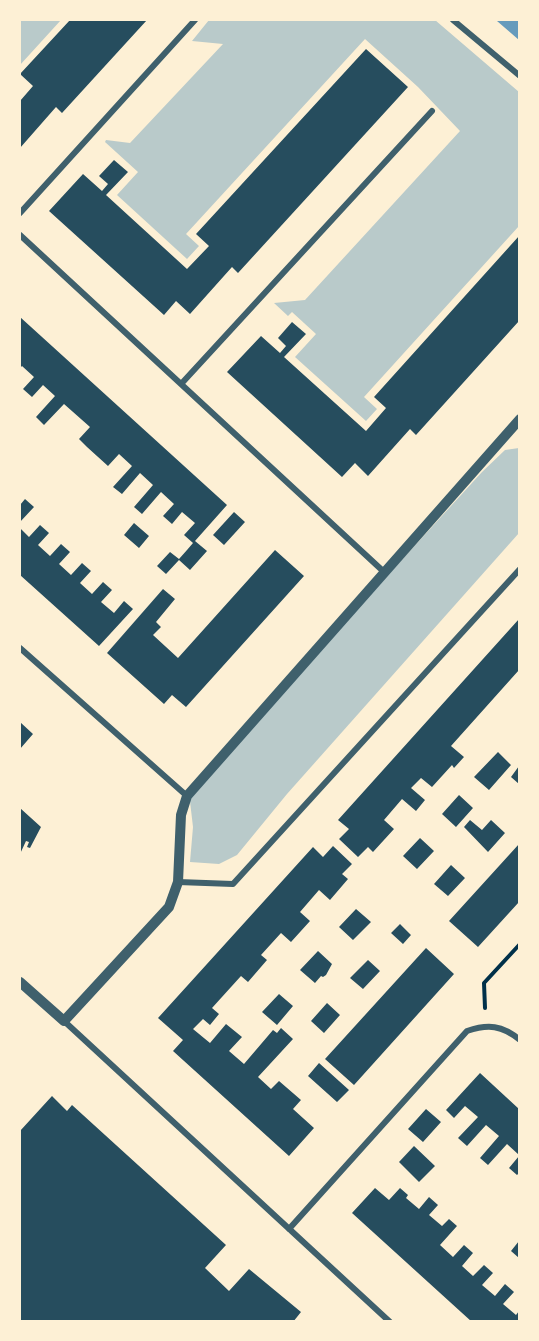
<!DOCTYPE html>
<style>
body{margin:0}
#map{position:relative;width:539px;height:1341px;overflow:hidden;background:#fdf0d5;font-family:Mulish,sans-serif}
canvas{display:block}
.frame{position:absolute;inset:0;border:21px solid #fdf0d5;pointer-events:none}
</style>
<div id="map">
<canvas width="539" height="1341"></canvas>
<div class="frame"></div>
</div>
<script>
const ctx = document.querySelector('canvas').getContext('2d');
ctx.lineJoin = 'round';
function fill(path, color) { ctx.fillStyle = color; ctx.fill(path, 'evenodd'); }
function trace(path, color, width, dash) { ctx.strokeStyle = color; ctx.lineWidth = width; ctx.lineCap = dash ? 'butt' : 'round'; ctx.setLineDash(dash || []); ctx.stroke(path); }
const green = new Path2D(`
 M20 20H61L20 65Z
 M209 20H435L519 92V226L364 397 377 409 366 421 295 357 316 334 292 312 288 316 274 303 305 300 460 131 418 87 365 39 186 234 199 246 187 259 117 195 138 172 105 142 106 140 130 143 223 44 192 41Z
 M519 448V533L287 794 237 855 219 864 190 862 193 827 189 793 482 472 505 450Z`);
const water = new Path2D(`
 M495 20H519V40L497 21Z`);
const building = new Path2D(`
 M70 20H147L62 113 56 107 20 148V101L33 86 20 74Z
 M366 49 408 87 238 273 232 267 190 314 176 301 164 315 49 211 83 174 102 191 108 184 99 176 114 160 128 172 106 195 187 269 209 246 196 234Z
 M519 236V321L416 435 410 429 368 476 355 463 342 477 227 372 261 336 280 353 286 346 278 338 292 322 306 334 284 357 366 431 386 408 374 397Z
 M20 317 227 505 195 541 207 551 190 570 179 560 166 574 157 566 170 552 179 559 187 550 193 543 184 535 195 523 182 512 172 524 163 516 174 504 161 492 142 514 134 507 153 485 140 473 122 494 113 487 132 466 119 454 108 466 87 447 79 439 90 427 64 404 44 425 36 417 55 396 43 385 32 397 23 389 34 377 22 366 20 368Z
 M25 499 34 507 20 522V505Z
 M234 512 245 522 224 545 213 535Z
 M134 523 149 536 139 548 124 535Z
 M40 525 49 533 38 545 50 556 61 544 70 552 59 564 71 575 82 563 91 571 80 583 92 594 103 582 112 590 101 602 114 613 124 601 133 609 99 646 20 575V528L29 537Z
 M275 550 304 576 186 707 172 695 164 704 107 653 163 589 175 599 156 622 161 627 153 635 178 658Z
 M519 619V670L451 746 464 757 454 768 452 765 432 787 421 778 411 788 425 800 416 811 402 799 384 820 394 829 373 852 368 847 358 857 339 839 349 829 338 820Z
 M20 722 33 734 20 749Z
 M498 752 511 765 489 790 474 777Z
 M519 766V784L511 777Z
 M459 795 473 808 456 827 442 814Z
 M20 808 41 827 30 848 27 847 29 842 26 841 20 854Z
 M470 820 482 830 491 820 505 833 488 852 464 827Z
 M420 838 434 851 417 869 403 856Z
 M519 844V902L478 947 449 921Z
 M333 846 352 864 342 874 348 879 330 900 319 890 300 912 310 921 291 942 281 933 261 955 267 960 248 982 241 976 212 1008 219 1014 210 1025 203 1019 193 1029 210 1043 226 1024 242 1037 229 1051 244 1064 273 1030 277 1033 281 1028 293 1039 258 1077 271 1089 279 1081 301 1100 293 1109 314 1128 289 1156 173 1051 183 1040 158 1018 313 847 323 857Z
 M451 865 465 878 448 896 434 884Z
 M356 909 371 922 353 940 339 927Z
 M400 924 411 935 403 944 391 933Z
 M426 948 454 974 354 1085 325 1059Z
 M318 951 332 964 326 975 323 977 321 976 315 983 300 970Z
 M368 960 380 971 363 989 350 978Z
 M279 994 293 1006 277 1025 262 1012Z
 M327 1003 340 1015 324 1033 311 1021Z
 M319 1063 349 1090 337 1102 308 1076Z
 M480 1073 519 1109V1155L507 1144 488 1165 480 1158 499 1136 486 1125 467 1146 458 1138 478 1117 465 1106 454 1118 446 1110Z
 M52 1096 67 1111 72 1105 226 1245 205 1268 229 1291 249 1269 301 1312 293 1322H20V1131Z
 M426 1109 441 1122 423 1142 408 1129Z
 M414 1146 435 1166 419 1182 399 1162Z
 M519 1156V1173L517 1175 509 1168Z
 M375 1188 389 1200 400 1188 408 1195 406 1198 419 1209 429 1197 438 1205 429 1215 442 1226 449 1219 457 1226 440 1245 453 1257 464 1245 473 1253 462 1266 473 1276 484 1265 493 1273 482 1285 495 1296 505 1284 514 1292 503 1304 516 1315 519 1311V1322H472L352 1213Z
 M519 1241V1258L511 1251Z`);
const path = new Path2D(`
 M485 1008 484 983 520 944`);
const minor = new Path2D(`
 M453 20 520 76
 M20 213 195 20
 M20 235 383 571
 M182 383 432 111
 M20 648 187 796
 M178 882 233 884 520 569
 M64 1021 390 1322
 M289 1229 467 1031C488 1024 502 1025 520 1040`);
const tertiary = new Path2D(`
 M20 982 64 1021 169 907 178 882 181 815 187 796 520 419`);
fill(green, '#b9caca');
fill(water, '#669bbc');
fill(building, '#264d5e');
trace(path, '#003049', 4);
trace(minor, '#3f606c', 6);
trace(tertiary, '#3f606c', 10);
</script>
